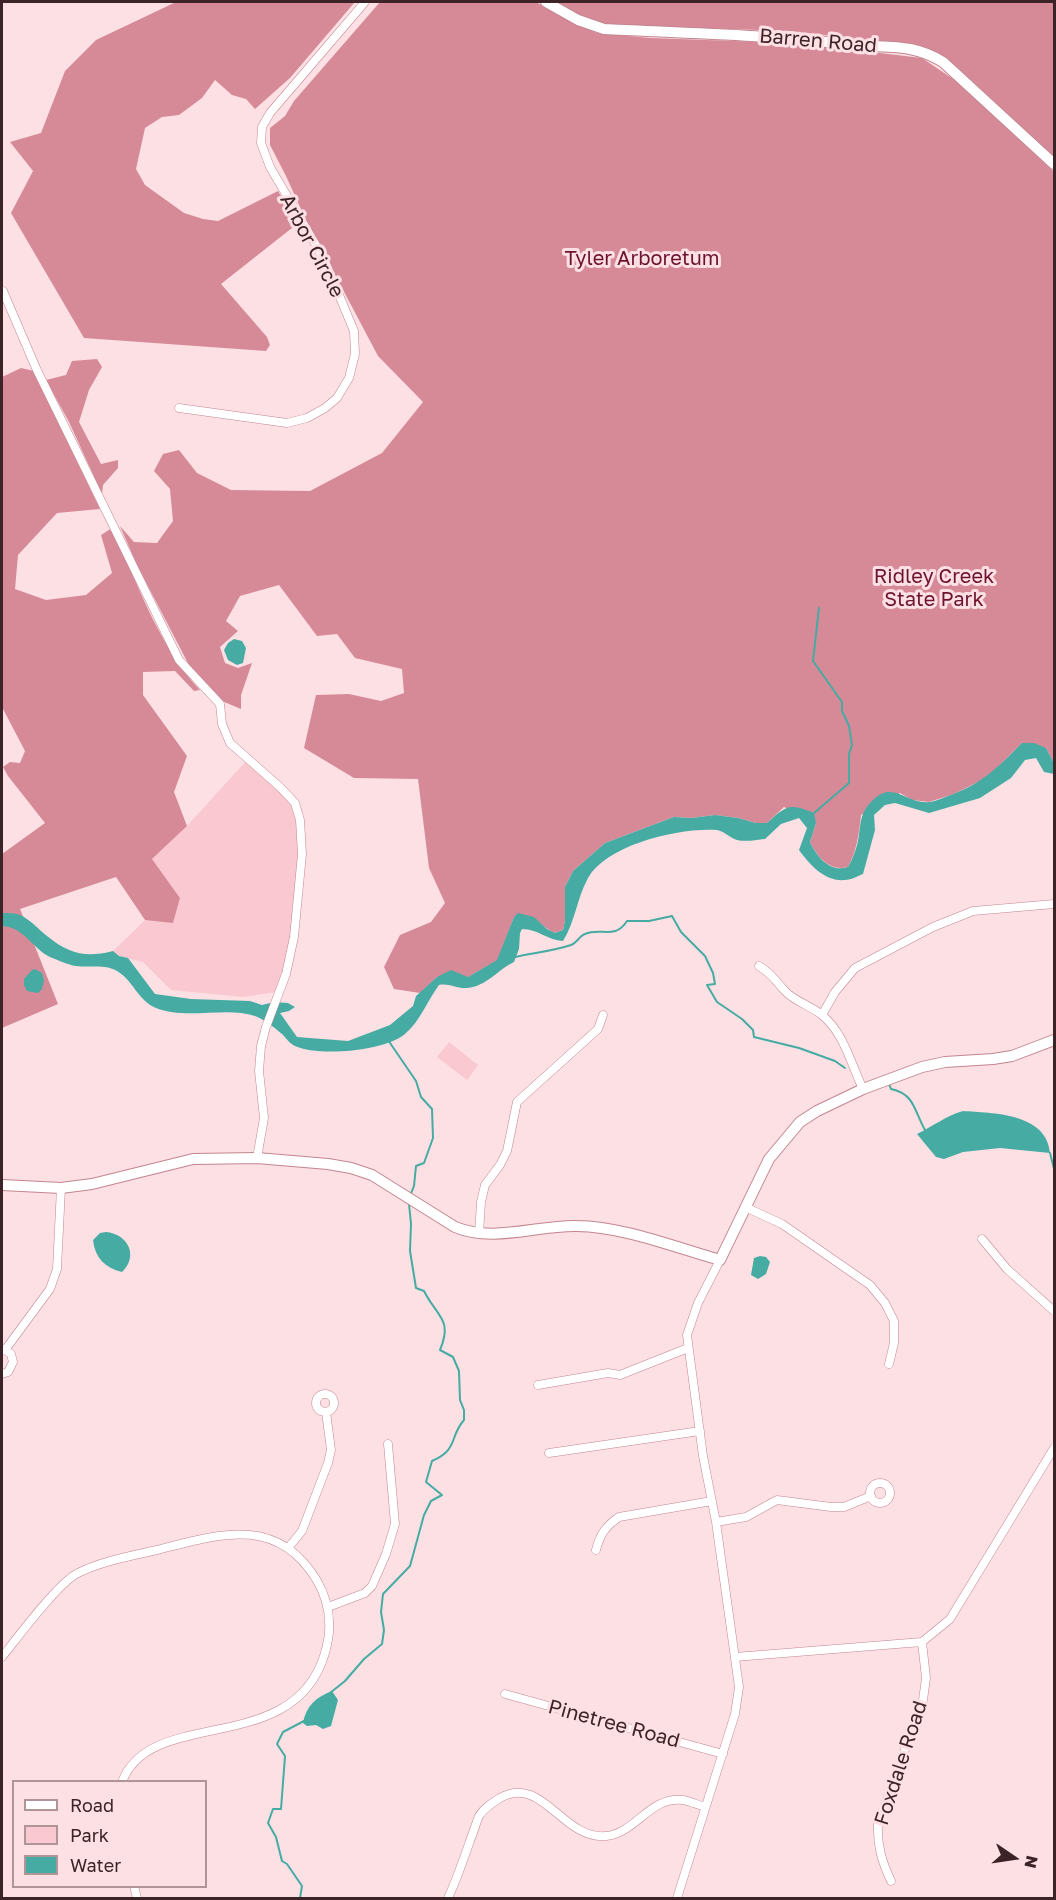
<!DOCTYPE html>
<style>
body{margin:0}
#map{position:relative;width:1056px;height:1900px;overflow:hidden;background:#fce0e4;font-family:"Golos Text",sans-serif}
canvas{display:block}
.frame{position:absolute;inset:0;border:3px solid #3c2327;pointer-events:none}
.legend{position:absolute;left:12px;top:1780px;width:195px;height:108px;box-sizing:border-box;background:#fce0e4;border:2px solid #af9498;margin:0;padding:8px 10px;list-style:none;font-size:18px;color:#3c2327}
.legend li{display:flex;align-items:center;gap:12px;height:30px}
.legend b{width:30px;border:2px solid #af9498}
.north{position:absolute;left:984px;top:1828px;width:60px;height:60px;-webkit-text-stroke:4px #fce0e4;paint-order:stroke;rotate:103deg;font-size:16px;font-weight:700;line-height:24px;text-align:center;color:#3c2327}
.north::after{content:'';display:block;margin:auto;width:21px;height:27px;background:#3c2327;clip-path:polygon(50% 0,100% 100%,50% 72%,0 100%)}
</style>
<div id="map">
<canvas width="1056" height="1900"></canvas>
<div class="frame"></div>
<ul class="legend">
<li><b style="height:8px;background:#fff"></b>Road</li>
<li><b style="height:16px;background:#fac8d0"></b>Park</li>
<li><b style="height:16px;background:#46aba3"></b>Water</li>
</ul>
<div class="north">N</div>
</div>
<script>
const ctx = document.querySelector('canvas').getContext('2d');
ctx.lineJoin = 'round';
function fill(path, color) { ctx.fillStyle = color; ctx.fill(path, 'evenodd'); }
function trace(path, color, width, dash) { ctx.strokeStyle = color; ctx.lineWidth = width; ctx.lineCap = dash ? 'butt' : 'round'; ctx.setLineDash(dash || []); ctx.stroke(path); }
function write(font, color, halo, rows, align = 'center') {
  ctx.font = font + ' "Golos Text",sans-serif'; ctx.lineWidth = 6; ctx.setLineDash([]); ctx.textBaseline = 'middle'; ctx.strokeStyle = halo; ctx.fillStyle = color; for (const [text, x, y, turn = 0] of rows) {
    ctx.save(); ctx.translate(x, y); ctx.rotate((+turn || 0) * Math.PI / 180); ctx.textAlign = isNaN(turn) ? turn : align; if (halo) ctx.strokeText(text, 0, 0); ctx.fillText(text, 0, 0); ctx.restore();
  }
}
const green = new Path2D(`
 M247 760 288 797 298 824 301 853 292 938 276 992 243 997 171 990 143 962 119 956 113 951 145 920 173 922 180 898 152 859 187 826Z
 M449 1042 478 1065 467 1080 437 1057Z`);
const forest = new Path2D(`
 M176 2H355L290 78 255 109 246 99 232 95 215 80 202 98 179 115 162 117 145 128 136 169 145 185 184 213 203 219 218 221 278 191 297 224 221 284 267 337 270 345 266 351 84 338 11 213 33 171 10 142 41 133 65 71 96 40Z
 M380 2H536L576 24 597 33 650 38 736 41 821 46 922 58 959 83 1054 172V763L1046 748 1022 743 988 777 954 794 929 802 912 800 900 793 861 815C859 834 857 850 848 867 830 872 817 857 810 842L816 823 784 807 767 823H756L738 818 715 815 691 818 674 817 605 843 573 871 565 887V921L563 930 555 933C537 924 536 913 514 917L498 960 468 977H437L420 993 394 989 384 967 400 935 431 922 445 903 429 868 418 779 354 778 304 748 316 695 349 694 381 701 404 693 402 669 355 658 337 634 317 636 279 585 240 596 226 621 238 631 220 647 225 663 238 668 252 663 241 695V709L222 701 192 671 137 565 120 526 134 542 157 543 173 521 170 489 154 471 163 454 179 450 197 473 231 490 310 491 382 453 423 402 378 356 305 218 286 176 270 145V128L285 116 294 101Z
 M553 2H1054V157L957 67 934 51 914 45 789 31 608 25 589 20Z
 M97 359 102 367 89 390 79 422 101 464 118 460V468L103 485 102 494 69 422 46 380 66 375 72 361Z
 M21 368 34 371 100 509 57 513 18 555 15 589 46 600 86 595 112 573 101 535 112 528C138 584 158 645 200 690L194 691 175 671 143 672V695L187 756 174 792 187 826 152 859 180 898 173 923 145 920 116 877 20 909 58 1004 2 1028V854L45 823 8 776 3 767 10 762 20 763 25 751 2 707V377Z`);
const water = new Path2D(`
 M234 639 242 641 246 648 243 663 237 665 228 660 224 650 228 643Z
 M1022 743H1034L1046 748 1054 763V774L1044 772 1036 758 1025 760 1011 778 980 798 929 813 895 803 885 805 874 815 875 830 863 874C858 876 851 880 845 880 825 882 810 865 799 850L807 828 799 818 781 824 765 839C756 840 745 842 737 840 730 838 724 831 717 830 681 827 607 844 588 878 577 898 575 922 563 941 547 940 538 929 522 929L520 933 519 949 514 962C496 971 487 986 467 988 457 989 449 983 439 985 427 1001 421 1020 405 1034 385 1051 319 1057 295 1046 290 1044 286 1038 282 1034 275 1028 264 1019 255 1016 227 1006 186 1020 156 1008 139 1001 134 983 120 973 107 963 91 968 76 966 68 965 58 960 50 957 32 948 24 927 2 926V913C8 913 15 913 20 915 31 920 38 929 47 936 69 954 86 958 113 951L119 956 128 958 155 994 191 999 250 1001 262 1005 274 1002 288 1003 295 1007 289 1011 280 1013 297 1037 348 1041 390 1025 413 1006 416 996 437 977 451 970 468 977 497 960 514 917 518 913 534 917 547 929 555 933 563 930 565 921V887L573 871 605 843 674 817 691 818 715 815 738 818 756 823H767C787 805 789 803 814 813L816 823 810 842C817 857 830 873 848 867 853 858 856 850 858 841 861 826 859 814 871 802 893 778 906 805 930 802 936 801 942 798 948 796 982 784 997 768 1022 743Z
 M35 969 42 973 44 980 42 989 38 993 27 991 24 985V979L32 970Z
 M963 1111C992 1113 1047 1113 1050 1153L1000 1148 963 1152 944 1159 936 1157 917 1134C933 1126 946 1116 963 1111Z
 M106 1232C128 1234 139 1256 122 1272 105 1268 95 1258 93 1240L100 1233Z
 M760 1256 766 1257 770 1262 766 1274 758 1279 751 1275 754 1258Z
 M332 1691 338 1700 331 1726 323 1729 316 1725 307 1726 303 1723C306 1706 316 1697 332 1691Z`);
const stream = new Path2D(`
 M814 813 849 783V754L852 745 849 726 842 711V702L813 661 819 608
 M515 957C533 953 553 951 571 945 577 943 579 936 585 934 601 927 615 940 627 921H649L672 916 681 932 705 956 713 973 715 984 707 985 717 1002 742 1019 753 1030 754 1037 799 1048 835 1061 845 1068
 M388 1040 416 1081 421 1097 432 1109 433 1138 424 1163 416 1166 414 1186 410 1196
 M889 1084 891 1089C915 1094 914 1111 925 1130
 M1050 1153 1054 1169
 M330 1693 345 1681 364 1659 382 1644 384 1630 381 1612 383 1594 410 1566 424 1515 431 1501 442 1495 426 1482 432 1461C459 1449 449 1437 464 1420V1410L460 1400 459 1371 453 1357 440 1350C453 1319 437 1317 424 1291L416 1288 410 1251 411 1224 409 1204
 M300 1898 302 1886 287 1864 282 1861 276 1837 268 1823 273 1809H281L285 1756 277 1744 283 1732 304 1721`);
const street = new Path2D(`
 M3 291 36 368 179 660 220 704 222 724 230 743 281 788 295 803 300 820 302 854 294 937 286 974 266 1027 261 1046 259 1071 264 1118 257 1158
 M179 408 287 423 307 418 325 408 337 398 349 378 355 354 354 331 324 259 270 167 261 143 262 127 270 113 365 2
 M759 966C775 976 774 980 786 992 796 1002 811 1006 822 1015 844 1033 851 1064 863 1089
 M822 1015 835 992 855 968 933 927 973 911 1054 904
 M745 1207 782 1224 870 1285 885 1303 894 1321V1343L889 1364
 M479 1234 481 1202 485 1185 500 1165 507 1151 517 1102 598 1029 603 1015
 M982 1239 1007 1269 1054 1311
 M5 1350 50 1289 57 1269 61 1188
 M2 1374 8 1372 13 1362 11 1354 3 1349
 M538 1385 608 1373 620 1375 688 1348
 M316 1403a9 9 0 1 1 18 0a9 9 0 1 1-18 0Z
 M549 1453 700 1431
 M870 1493a10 10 0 1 1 20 0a10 10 0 1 1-20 0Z
 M716 1522 746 1517 777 1500 831 1507H844L871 1496
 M288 1548 302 1531 328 1463 331 1450 326 1412
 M596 1550C600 1534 606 1526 619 1517L712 1501
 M328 1607 365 1593 372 1586 386 1554 395 1524 388 1444
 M2 1657C18 1637 58 1583 78 1573 102 1561 131 1556 157 1550 217 1535 276 1514 316 1579 330 1602 333 1626 325 1653 294 1759 151 1705 122 1782
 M735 1657 922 1642 950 1619 1054 1448
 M505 1694 723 1754
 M891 1881C882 1862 877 1846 878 1824L923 1700 926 1678 922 1642
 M134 1886 137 1898
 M448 1898C457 1879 464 1858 471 1838 474 1831 476 1823 479 1816 484 1808 492 1803 500 1798 543 1774 562 1840 606 1836 636 1833 650 1796 683 1800 690 1801 698 1805 705 1807
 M677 1898 735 1714 739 1687 716 1522 703 1456 687 1335 698 1303 720 1260`);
const secondary = new Path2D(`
 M546 2 578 20 604 29C688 33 772 35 855 45 889 48 912 43 943 62L1054 164
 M2 1185 61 1188 92 1184 193 1159 257 1158 328 1164 351 1168 372 1175 455 1227C494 1243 537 1225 577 1226 621 1226 677 1248 720 1260L769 1159 800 1122 817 1111 863 1089 922 1067 945 1062 993 1059 1012 1056 1054 1040`);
const streetNames = [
 ["Barren Road",818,41,5],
 ["Arbor Circle",312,246,62],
 ["Pinetree Road",614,1724,15],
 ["Foxdale Road",901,1763,-72]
];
const parkNames = [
 ["Tyler Arboretum",642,259],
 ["Ridley Creek",934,577],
 ["State Park",934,600]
];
fill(green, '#fac8d0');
fill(forest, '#d68a98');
fill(water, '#46aba3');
trace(stream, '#46aba3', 2);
trace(street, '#c48590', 9);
trace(secondary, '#c48590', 12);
trace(street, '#fff', 8);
trace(secondary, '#fff', 10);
write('20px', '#3c2327', '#fce0e4', streetNames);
write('20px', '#6d1330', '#fce0e4', parkNames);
</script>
